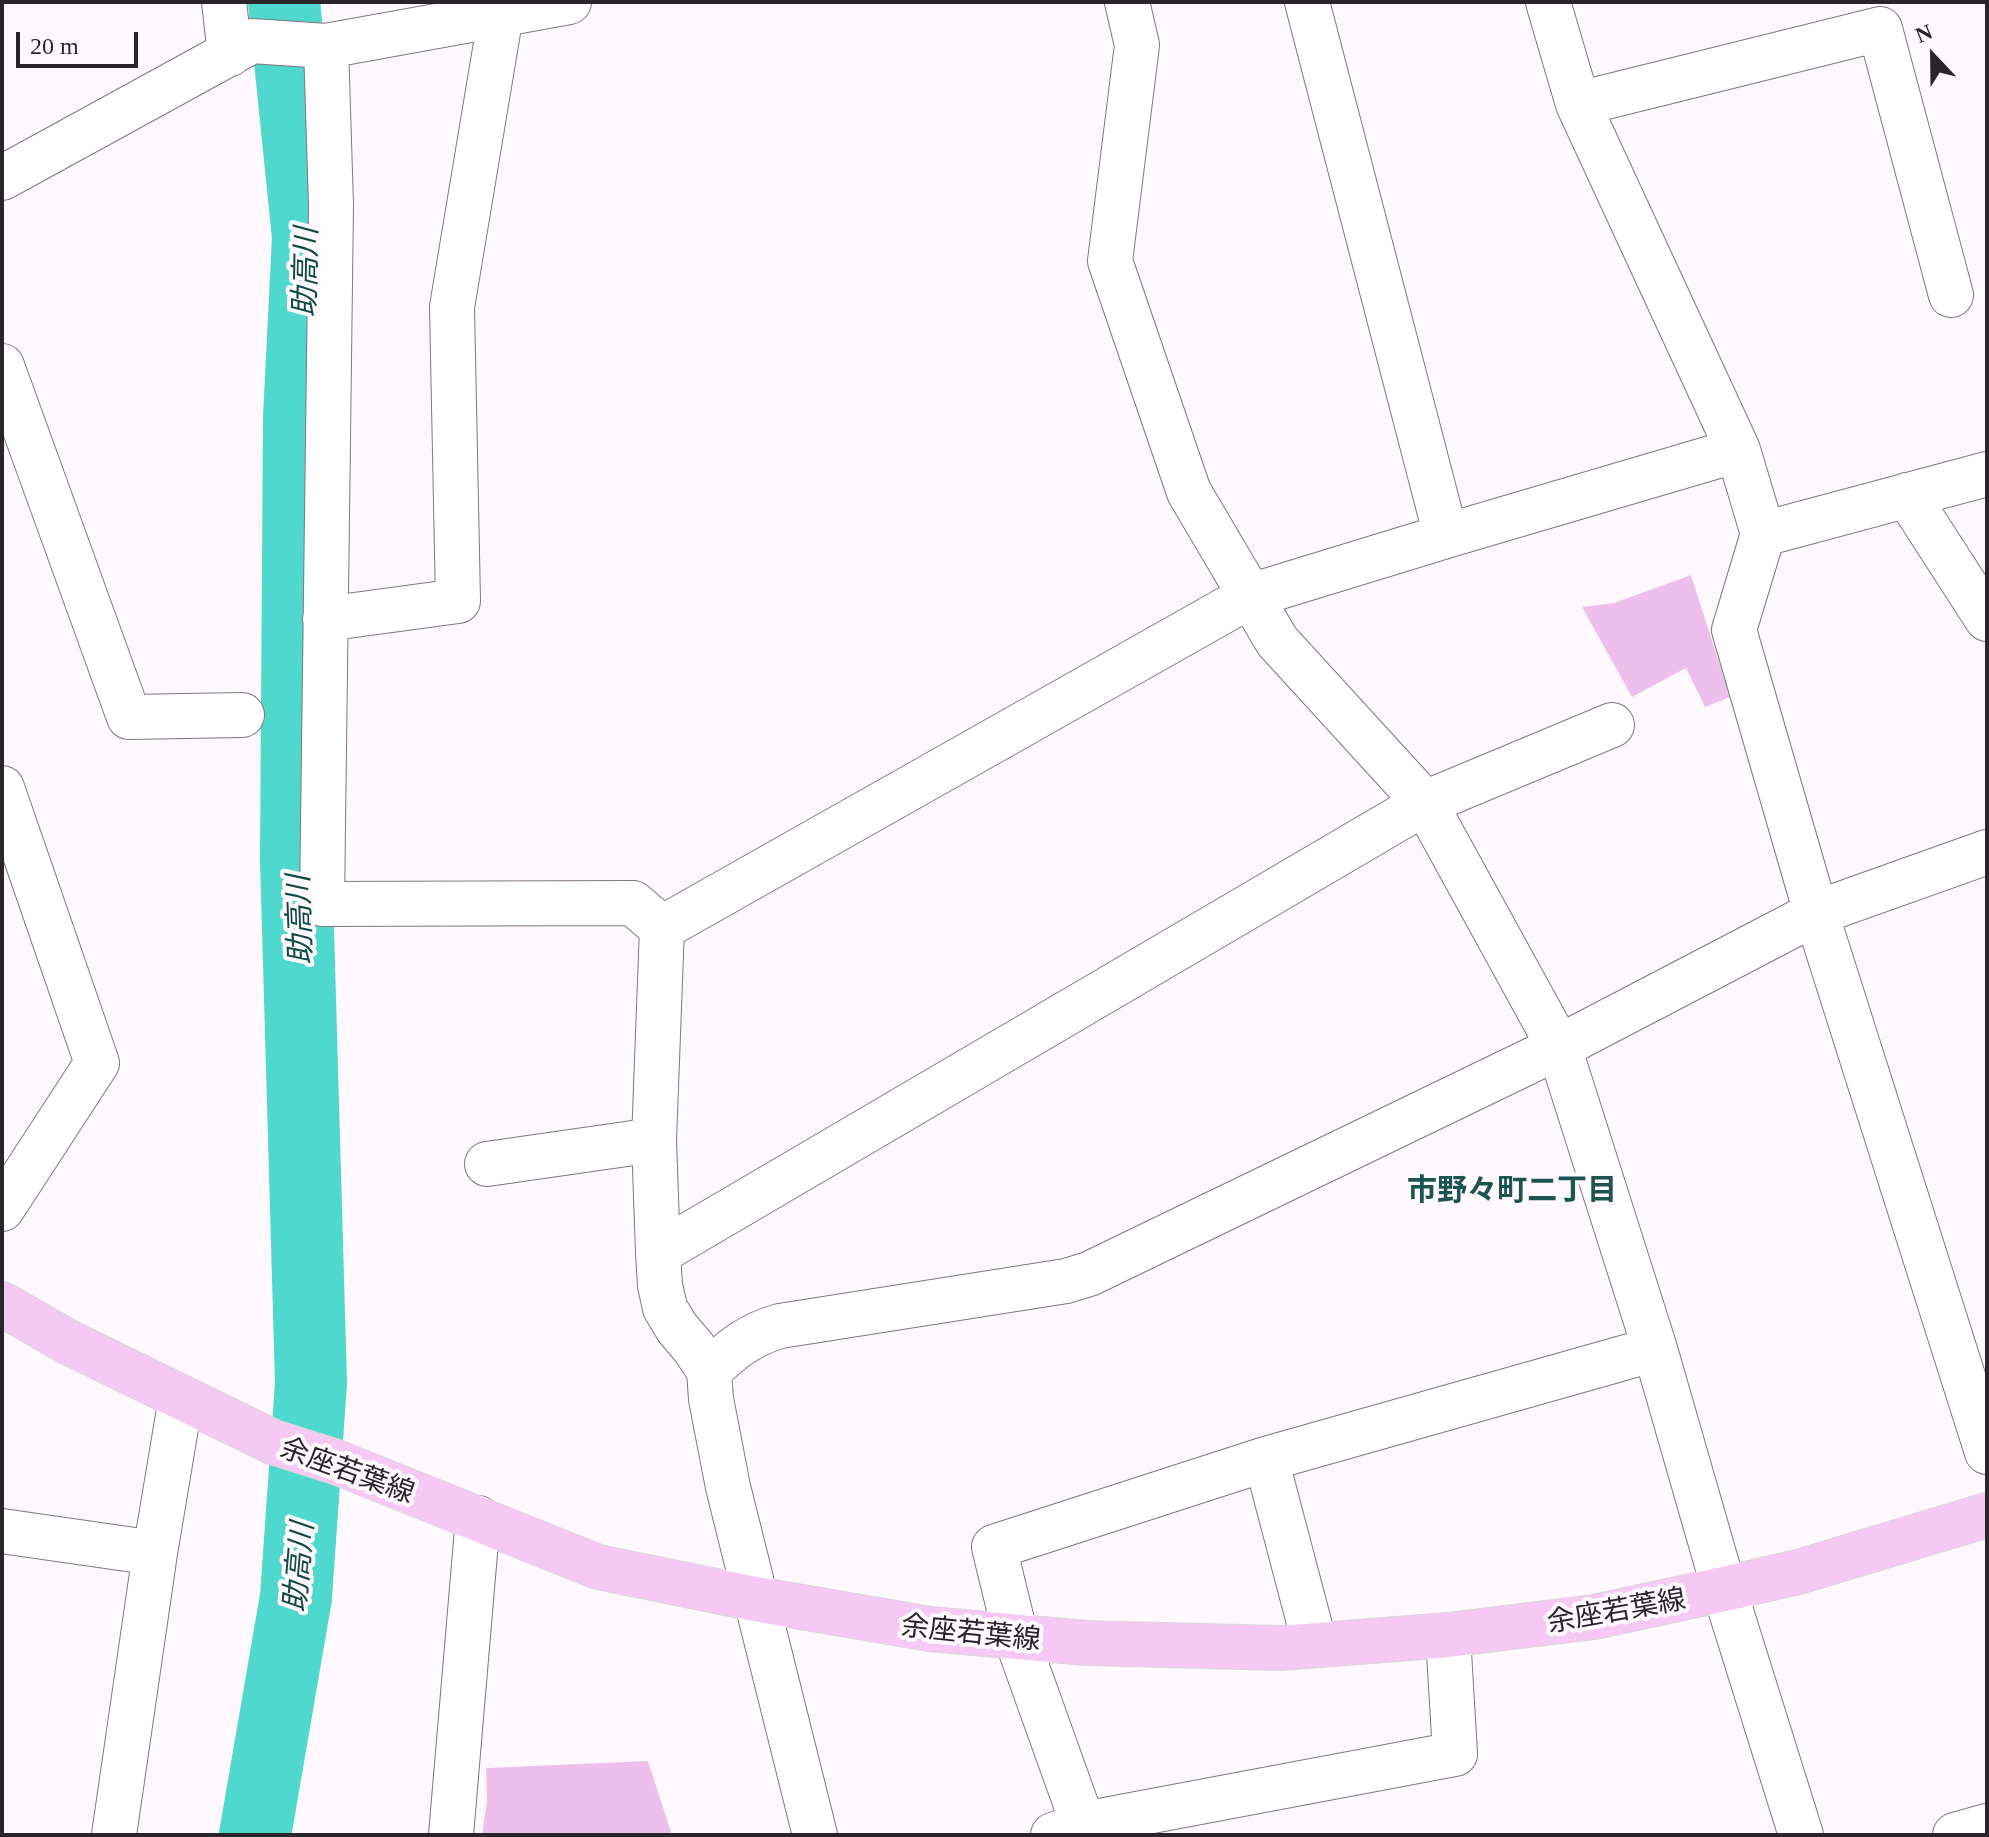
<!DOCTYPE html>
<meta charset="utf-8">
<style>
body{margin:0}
#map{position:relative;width:1989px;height:1837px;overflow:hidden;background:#fff9fe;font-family:Georgia,serif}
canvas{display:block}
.frame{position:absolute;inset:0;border:4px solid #2a252a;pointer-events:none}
.north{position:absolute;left:1893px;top:16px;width:80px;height:80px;-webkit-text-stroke:6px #fff9fe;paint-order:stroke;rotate:338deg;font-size:22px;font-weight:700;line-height:32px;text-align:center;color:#2a252a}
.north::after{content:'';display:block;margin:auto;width:28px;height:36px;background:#2a252a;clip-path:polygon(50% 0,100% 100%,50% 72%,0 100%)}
.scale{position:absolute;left:16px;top:32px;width:122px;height:36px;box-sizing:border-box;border:4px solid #2a252a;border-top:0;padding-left:10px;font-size:24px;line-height:28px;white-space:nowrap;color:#2a252a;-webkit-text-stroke:6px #fff9fe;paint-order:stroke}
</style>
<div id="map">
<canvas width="1989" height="1837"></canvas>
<div class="frame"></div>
<div class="north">N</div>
<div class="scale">20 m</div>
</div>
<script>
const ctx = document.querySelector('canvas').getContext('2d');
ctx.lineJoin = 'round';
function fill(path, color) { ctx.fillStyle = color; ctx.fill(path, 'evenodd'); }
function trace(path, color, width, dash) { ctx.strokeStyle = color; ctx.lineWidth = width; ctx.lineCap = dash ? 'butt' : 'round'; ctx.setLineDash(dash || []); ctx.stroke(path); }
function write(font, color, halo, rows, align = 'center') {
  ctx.font = font + ' Georgia,"Noto Sans JP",serif'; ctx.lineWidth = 8; ctx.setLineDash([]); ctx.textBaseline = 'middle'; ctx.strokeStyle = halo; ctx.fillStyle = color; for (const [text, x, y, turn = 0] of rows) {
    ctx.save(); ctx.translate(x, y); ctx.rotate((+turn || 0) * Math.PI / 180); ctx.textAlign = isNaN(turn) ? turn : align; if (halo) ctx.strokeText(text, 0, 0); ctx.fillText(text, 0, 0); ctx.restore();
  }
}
const green = new Path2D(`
 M1691 575 1730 697 1705 707 1686 668 1632 697 1582 607 1614 603Z
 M648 1761 672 1835H482L487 1801 486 1768Z`);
const river = new Path2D(`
 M255 1835 296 1597 311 1383 296 859 299 417 308 237 284 2`);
const minor = new Path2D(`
 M224 2 230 54
 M1127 2 1137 45 1110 261 1189 492 1277 641 1425 803 1559 1047 1655 1349 1724 1589 1801 1835
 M1307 2 1446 536 1738 450
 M1548 2 1578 104 1880 29 1951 295
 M326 46 331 205 322 904 633 903 662 928
 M1578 104 1738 450 1763 534 1987 474
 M2 178 252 41 326 46 569 2
 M2 366 129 717 242 715
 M1907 495 1987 619
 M1763 534 1734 630 1816 913 1987 1452
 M325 619 458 601 452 307 501 14
 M2 788 97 1063 2 1209
 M654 1140 662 928 1250 596 1446 536
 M487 1164 654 1140 658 1253 660 1285 665 1308 677 1328 694 1348 709 1371 711 1399 728 1487 815 1835
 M658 1253 1425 803 1612 725
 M709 1371C732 1349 749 1335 780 1326L1066 1281 1089 1274 1559 1047 1816 913 1987 852
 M1266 1459 1315 1645
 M2 1531 155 1553
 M1083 1824 1016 1637 994 1547 1266 1459 1655 1349
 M114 1835 155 1553 181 1398
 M451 1835 478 1518
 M1053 1835 1083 1824 1455 1754 1448 1635
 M1955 1835 1987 1826`);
const major = new Path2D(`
 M2 1304 68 1342 273 1442 336 1462 598 1567 755 1599 930 1629 1086 1643 1281 1648 1448 1635 1594 1617 1724 1589 1798 1572 1987 1515`);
const streetNames = [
 ["余座若葉線",348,1469,20],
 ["余座若葉線",1616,1609,-10],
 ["余座若葉線",971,1631,6]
];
const waterNames = [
 ["助高川",304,272,-89],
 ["助高川",298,920,-92],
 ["助高川",297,1567,-85]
];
const neighbourhoodNames = [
 ["市野々町二丁目",1512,1189]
];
fill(green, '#eebfed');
trace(river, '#4fd8cd', 72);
trace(minor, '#827581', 46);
trace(major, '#d9d8d9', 46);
trace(minor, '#fff', 44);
trace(major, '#f5c9f4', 44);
write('28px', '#2a252a', '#fff9fe', streetNames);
write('italic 30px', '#0f4b47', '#fff9fe', waterNames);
write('bold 30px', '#1b5551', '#fff9fe', neighbourhoodNames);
</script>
